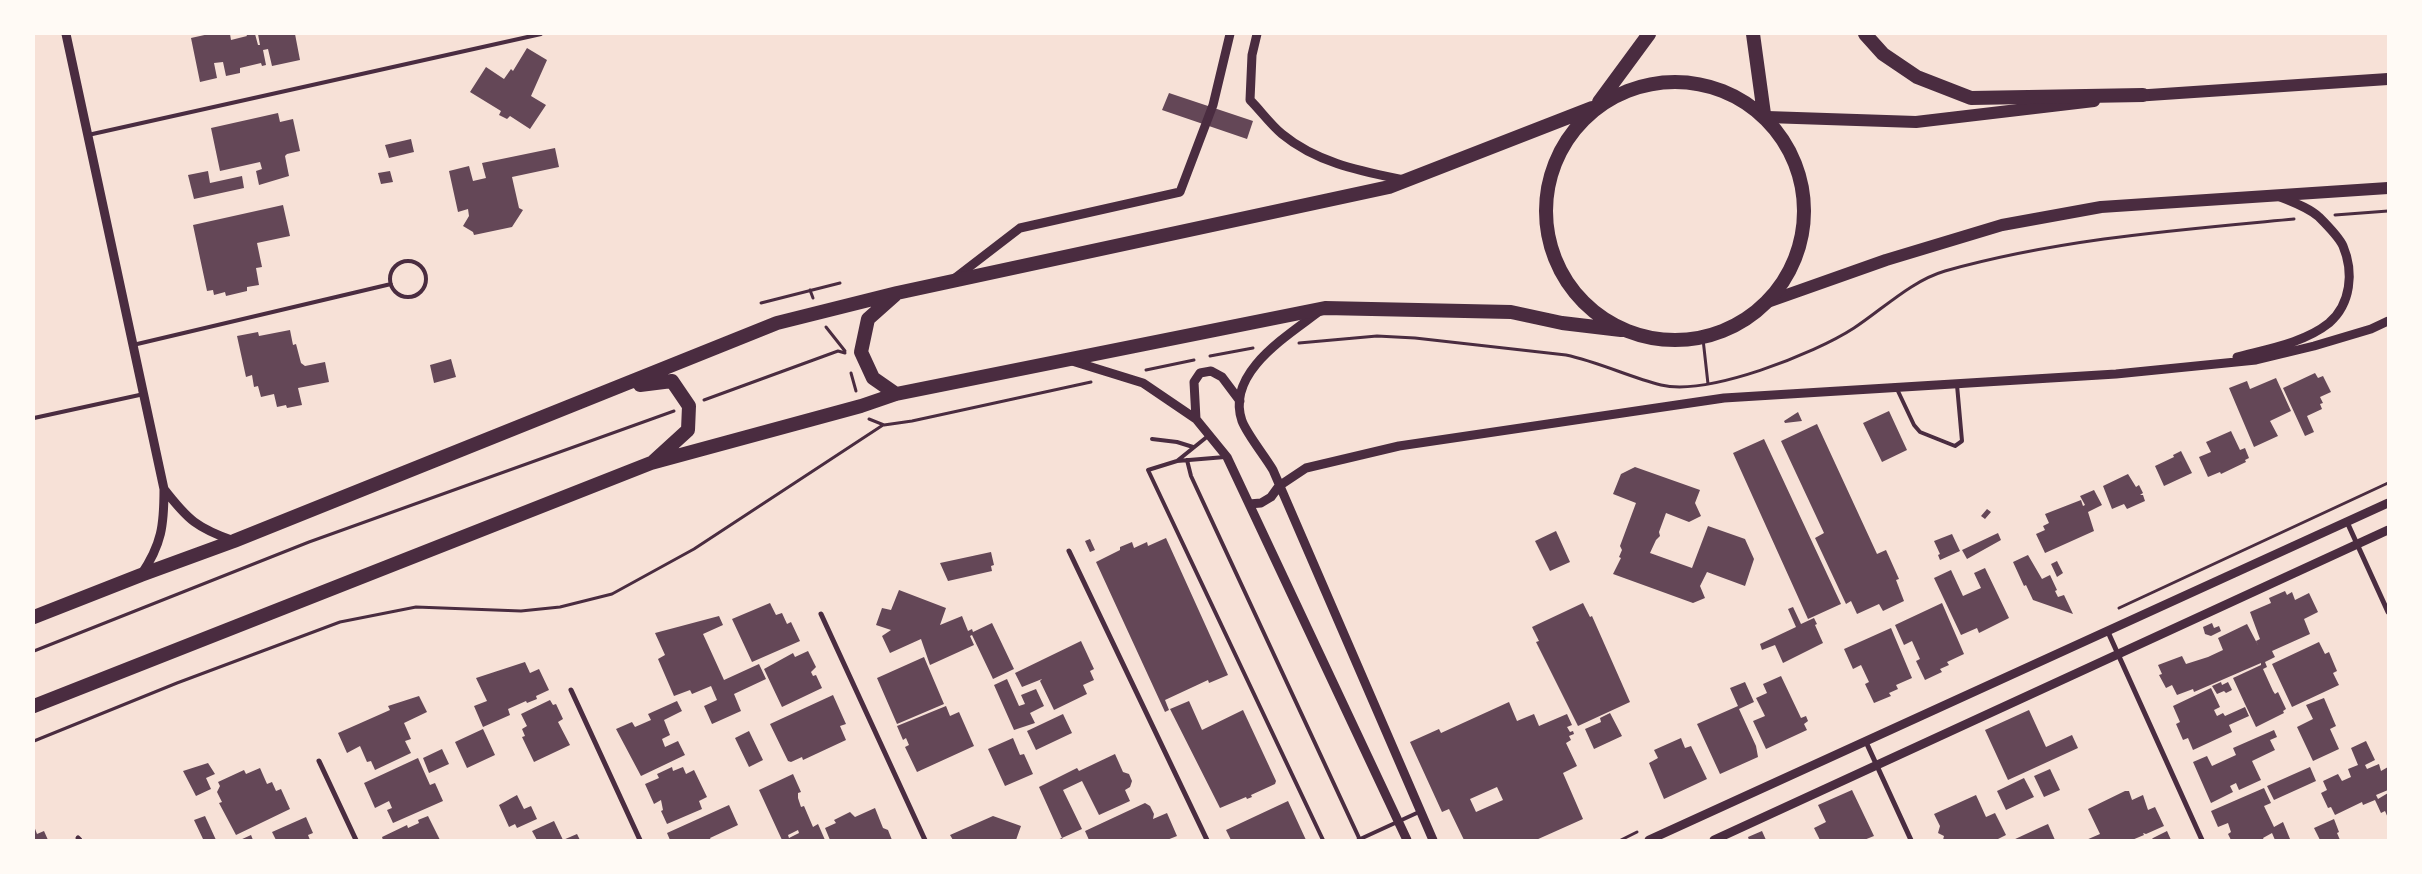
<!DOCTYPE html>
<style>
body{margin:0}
#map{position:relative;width:2422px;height:874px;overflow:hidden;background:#f7e1d7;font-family:Helvetica,sans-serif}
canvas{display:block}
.frame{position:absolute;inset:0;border:35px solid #fffaf5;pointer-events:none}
</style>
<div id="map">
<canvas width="2422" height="874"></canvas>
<div class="frame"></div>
</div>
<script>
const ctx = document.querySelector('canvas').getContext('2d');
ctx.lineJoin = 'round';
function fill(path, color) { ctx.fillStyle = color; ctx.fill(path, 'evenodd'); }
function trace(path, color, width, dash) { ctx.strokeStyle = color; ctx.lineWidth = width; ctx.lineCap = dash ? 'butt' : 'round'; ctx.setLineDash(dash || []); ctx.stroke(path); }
const building = new Path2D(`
 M209 34H230L231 40 247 36 246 34H255L258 45H260L258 34H295L300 60 272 66 268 49 263 50 266 65 262 66 261 63 240 68V73L226 76 223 62 214 63 217 78 200 82 191 38Z
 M527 48 547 60 531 96 546 105 530 129 510 116 507 119 499 115 501 111 470 92 486 67 504 79 511 69 513 71Z
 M1169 93 1253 121 1247 139 1162 110Z
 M278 113 280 122 293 119 300 151 287 154 285 156 289 176 259 185 256 171 262 169 260 162 220 171 211 128Z
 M411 139 414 152 389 158 385 145Z
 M555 148 559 167 512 177 519 208 523 210 512 227 474 235 473 232 463 226 469 216 468 209 458 212 449 171 469 166 473 181 486 178 482 163Z
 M208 171 210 183 242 176 244 188 194 199 188 175Z
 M390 171 393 182 381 184 378 173Z
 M283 205 290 236 257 243 262 267 256 268 259 285 247 287V291L226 296 225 292 214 295 213 290 207 291 193 225Z
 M290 330 293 345 296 344 301 363 305 366 325 362 329 382 298 388 302 405 287 408 286 405 277 407 274 394 261 397 258 386 254 387 252 375 246 377 237 336 258 332 259 336Z
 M451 359 456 377 434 383 430 365Z
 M2315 373 2318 378 2323 376 2331 392 2320 397 2323 403 2320 404 2322 409 2307 416 2314 432 2305 436 2283 388Z
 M2276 378 2291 411 2270 421 2278 436 2254 447 2229 388 2247 381 2250 389Z
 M1889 411 1907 450 1882 462 1863 423Z
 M1798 412 1802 421 1785 423 1784 421Z
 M1817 424 1877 554 1886 550 1899 579 1896 580 1904 601 1883 611 1879 604 1857 614 1851 601 1846 604 1815 538 1824 533 1781 441Z
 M2231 431 2240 450 2245 448 2249 458 2245 460 2246 462 2221 474 2220 472 2208 477 2199 457 2211 452 2206 442Z
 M1764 439 1841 604 1808 619 1733 453Z
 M2181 451 2192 473 2164 486 2155 466 2174 457 2173 455Z
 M1635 467 1700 490 1695 503 1701 516 1689 522 1666 513 1659 532 1660 536 1656 540 1650 553 1692 568 1708 526 1745 539 1754 559 1745 586 1707 572 1700 586 1705 598 1693 603 1613 574 1621 558 1619 557 1622 550 1620 546 1636 503 1613 494 1621 474Z
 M2128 474 2136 487 2139 485 2143 493 2140 495H2143L2145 501 2127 509 2124 504 2112 509 2103 486Z
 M2094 490 2102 505 2088 512 2094 531 2045 553 2036 534 2045 530 2043 526 2049 523 2045 514 2081 500 2083 506 2085 505 2080 496Z
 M1987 509 1991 512 1985 519 1981 516Z
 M1556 531 1570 562 1550 571 1535 541Z
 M1998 533 2001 540 1967 559 1962 550Z
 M1952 534 1960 551 1940 560 1938 555 1940 554 1934 541Z
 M1166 538 1228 675 1209 683 1208 680 1165 700 1169 710 1165 712 1096 562 1120 550V547L1132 542 1134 548 1147 542 1148 546Z
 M1090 539 1095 550 1090 552 1085 541Z
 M991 552 994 565 991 566 992 571 948 581 940 563Z
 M2028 555 2042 579 2050 575 2057 590 2055 591 2058 597 2064 595 2073 614 2033 600 2026 585 2024 586 2013 562Z
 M2057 561 2063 573 2057 577 2051 564Z
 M1985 568 2009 618 1979 633 1977 628 1961 635 1934 578 1951 570 1963 596 1981 588 1974 573Z
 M899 590 946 608 940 625 962 616 968 631 972 629 973 632 992 623 1014 669 993 679 972 635 970 636 974 645 930 665 921 639 890 653 882 636 891 630 876 625 882 608 891 610Z
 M2285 591 2287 595 2292 592 2295 600 2309 593 2318 612 2304 619 2310 634 2272 651 2275 657 2265 662 2267 667 2263 669 2273 691 2275 694 2278 692 2286 709 2283 711 2284 713 2256 727 2245 704 2233 678 2261 665V663L2194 692 2193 689 2177 695 2172 685 2166 688 2159 675 2162 674 2158 665 2182 656 2186 664 2208 657 2223 650 2218 638 2247 624 2259 647 2256 641 2260 639 2250 612 2271 603 2269 598Z
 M770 603 776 615 782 613 787 624 791 622 800 641 752 662 732 619Z
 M1583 603 1590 617 1592 616 1630 702 1578 726 1536 642 1539 641 1532 627Z
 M1942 603 1964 654 1947 662 1949 665 1940 669 1942 672 1925 680 1916 661 1920 659 1912 641 1904 645 1895 625Z
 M1793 607 1801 624 1814 618 1817 624 1815 625 1823 643 1783 663 1775 645 1762 650 1760 644 1796 627 1788 609Z
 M719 616 723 625 703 634 724 680 759 664 766 679 734 694 741 711 712 724 704 706 717 700 711 686 692 694 690 690 674 696 658 659 665 655 655 633Z
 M2212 623 2214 628 2219 626 2221 631 2211 636 2205 634 2203 627Z
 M1891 628 1912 678 1896 685 1898 689 1889 693 1891 696 1874 703 1865 684 1869 682 1861 665 1853 669 1844 649Z
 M1081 641 1094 669 1090 671 1094 680 1083 685 1087 694 1054 710 1040 681 1042 679 1022 687 1015 673Z
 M2319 642 2325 654 2329 652 2337 671 2333 673 2339 685 2292 707 2272 664Z
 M808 651 816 667 811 672 813 676 816 675 822 688 782 707 764 669 793 653 795 657Z
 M924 657 944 704 897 724 877 678Z
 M525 662 530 673 539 669 549 690 536 696 537 699 527 703 526 701 508 709 510 715 483 727 474 706 487 701 476 678Z
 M1781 676 1801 718 1806 716 1808 721 1804 724 1807 730 1766 749 1753 721 1765 716 1756 698 1767 693 1763 684Z
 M1007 679 1019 706 1025 704 1021 695 1036 689 1044 706 1030 713 1035 723 1014 730 994 685Z
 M1745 682 1754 702 1739 709 1756 746 1758 757 1720 774 1697 724 1738 706 1730 688Z
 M2221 682 2222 685 2228 682 2232 690 2226 693 2224 691 2217 694 2212 686Z
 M2211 688 2220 707 2214 710 2217 716 2223 713 2225 716 2245 707 2249 716 2229 725 2232 732 2193 750 2188 738 2183 740 2176 724 2180 722 2173 706Z
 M833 695 846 724 840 726 846 740 803 760 802 757 791 762 788 761 770 724Z
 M419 696 427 712 404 723 411 739 405 741 411 753 375 770 371 761 367 762 360 746 347 753 338 733 390 710 388 706Z
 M2324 698 2336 726 2330 729 2339 749 2313 761 2297 727 2313 719 2306 705Z
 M550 700 553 705 556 704 563 719 558 722 570 745 534 762 522 737 525 736 522 729 527 726 521 714Z
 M677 701 682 711 664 720 670 735 662 739 665 747 678 741 685 755 641 776 616 729 632 722 635 727 651 720 648 714Z
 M1189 701 1202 730 1243 710 1276 781 1275 784 1251 795 1252 797 1247 799 1246 797 1220 808 1170 709Z
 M1509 702 1517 721 1534 714 1539 726 1567 714 1572 725 1567 727 1570 732 1573 731 1574 734 1569 736 1571 740 1566 743 1577 766 1563 773 1583 819 1536 840H1464L1449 809 1442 812 1410 742 1439 729 1441 733ZM1497 787 1503 800 1476 812 1470 799Z
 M946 706 950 716 959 712 974 746 917 772 905 747 909 745 906 738 903 740 897 726Z
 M2029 710 2046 747 2072 735 2078 748 2008 780 1985 730Z
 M1610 713 1622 736 1594 749 1585 729 1601 722 1600 718Z
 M1063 714 1072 733 1036 750 1027 731Z
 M483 729 495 755 467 768 455 742Z
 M2274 730 2277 737 2270 740 2275 750 2252 761 2261 780 2239 790 2236 783 2230 786 2233 792 2211 803 2193 762 2207 756 2212 766 2236 755 2233 748Z
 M749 731 763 760 749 767 735 738Z
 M1013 738 1020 755 1024 754 1033 774 1005 786 988 749Z
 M1681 738 1685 748 1691 746 1707 779 1664 799 1649 763 1658 758 1654 750Z
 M2366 741 2375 760 2365 765 2367 769 2379 764 2381 771 2388 767V790L2376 795 2378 799 2388 793V818L2385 811 2381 813 2375 800 2363 805 2362 802 2335 815 2331 807 2328 808 2321 793 2327 790 2323 781 2338 774 2342 781 2351 777 2348 769 2358 765 2351 748Z
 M442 749 449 764 429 773 423 758Z
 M1115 754 1123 772 1129 774 1132 781 1130 787 1125 790 1130 801 1099 815 1082 781 1063 790 1082 829 1062 838 1063 840H1057L1062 838 1039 787 1077 768 1079 771Z
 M418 758 430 785 435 783 443 801 393 823 387 810 392 808 389 801 375 808 364 783Z
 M208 763 215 774 206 778 211 789 196 796 183 771Z
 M672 767 673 771 683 767 686 774 694 770 707 797 699 801 702 809 667 824 661 811 663 810 661 800 654 804 645 784 659 778 657 774Z
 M2310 767 2316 781 2274 800 2267 786Z
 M260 768 267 784 272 782 276 791 281 789 290 809 236 835 219 803 222 802 217 792 220 786 218 782 244 770 246 774Z
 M2050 769 2060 790 2044 797 2034 776Z
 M793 774 801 792 798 793V798L801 807 804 806 813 827 818 824 825 840H782L759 790ZM798 830 799 833 789 838 788 835Z
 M2024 778 2034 797 2006 810 1997 791Z
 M2264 788 2271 803 2264 806 2274 827 2283 822 2290 839 2275 840 2272 833 2263 838 2264 840H2231L2228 834 2231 832 2228 823 2218 827 2211 811Z
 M1852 790 1874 836 1864 840H1820L1814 828 1826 822 1818 805Z
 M2125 791H2129L2132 800 2143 795 2148 810 2155 807 2164 826 2146 834 2143 833 2144 835 2132 840H2086L2100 834 2088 809Z
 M517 795 524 809 531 806 537 819 517 828 515 824 509 827 499 805Z
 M1976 795 1986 817 1995 813 2006 835 1996 840H1943L1944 836 1938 833 1940 826 1934 814Z
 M1288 801 1306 840H1231L1226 830Z
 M1145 803 1150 806 1154 814 1153 819 1167 813 1177 836 1167 840H1089L1085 831Z
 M729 805 738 825 710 838 711 840H670L667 833Z
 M875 808 883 828 888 830 892 840H830L825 828 836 823 834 820 850 812 855 817Z
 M205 816 216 840 203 839 194 820Z
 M428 816 440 840H383L382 837 407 825 408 828 419 823 418 820Z
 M993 816 1021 826 1016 840H953L950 835Z
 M306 817 313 833 308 835 310 840H276L272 832Z
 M2334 819 2339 832 2337 833 2340 840H2320L2314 828Z
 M554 821 563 840H537L532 831Z
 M2048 824 2055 840H2013L2039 828Z
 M34 826 37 834 44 831 48 840H34Z
 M1762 831 1766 840H1749L1748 837Z
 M2167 831 2171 840H2151L2153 838Z
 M577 834 580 840H563Z
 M251 835 253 840H240Z`);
const path = new Path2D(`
 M2335 215 2388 211
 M810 290 813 298
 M761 303 840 283
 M826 327 845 351
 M1703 339 1708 384
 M1299 343 1377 336 1415 338 1566 355C1599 362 1629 377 1661 385 1708 396 1814 354 1854 328 1883 309 1911 281 1945 271 2059 239 2177 230 2294 219
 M1210 356 1253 348
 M1146 370 1194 360
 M851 373 856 391
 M704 400 838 351 845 353
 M869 419 884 425 912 421 1091 382
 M2119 608 2388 483
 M34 651 309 542 674 411
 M34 741 177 683 340 622 416 607 521 611 560 607 612 594 694 549 883 425
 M1621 840 1637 832`);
const service = new Path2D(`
 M88 135 541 34
 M390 279a18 18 0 1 1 36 0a18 18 0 1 1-36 0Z
 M133 345 391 284
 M1897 389 1914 425 1920 432 1955 446 1962 441 1957 385
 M34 418 144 394
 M1152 439 1177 442 1193 447
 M1225 457 1177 461 1148 470 1323 840
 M1187 460 1191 476 1360 840
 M1177 461 1208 436
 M1358 840 1419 812`);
const minor = new Path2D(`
 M2347 522 2388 612
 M1069 551 1207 840
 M821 614 925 840
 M2108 632 2202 840
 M571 690 640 840
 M1866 742 1911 840
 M319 761 356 840
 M78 838 80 840`);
const tertiary = new Path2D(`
 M66 34 164 489C164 525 162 544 141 575
 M1257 34 1252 55 1250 100C1261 111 1270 124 1282 134 1317 163 1361 171 1404 180
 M955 278 1020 228 1180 192 1213 105 1230 34
 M1321 310C1289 335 1225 372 1242 421 1248 436 1265 456 1273 470L1433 840
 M2237 357C2267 349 2304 343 2329 323 2351 304 2354 272 2343 246 2339 237 2326 224 2319 217 2308 207 2292 202 2278 196
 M1072 361 1143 383 1196 419 1227 457 1407 840
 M1196 419 1194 382 1200 373 1211 371 1222 377 1240 401
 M164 489C188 520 197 528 234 541
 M1249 504 1261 503 1271 497 1279 486 1306 468 1399 446 1724 398 2116 374 2256 360 2314 346 2371 329 2388 321
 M1649 840 2388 503
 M1714 840 2388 530`);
const primary = new Path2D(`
 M2134 96 2388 79
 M1767 117 1916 122 2094 101
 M1770 301 1886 260 2002 225 2101 207 2388 188`);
const trunk = new Path2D(`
 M1753 34 1764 114
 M1865 34 1883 54 1917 77 1971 98 2143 95
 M1546 211a129 129 0 1 1 258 0a129 129 0 1 1-258 0Z
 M1599 102 1649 34
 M895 295 868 319 861 352 873 378 896 394
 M640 385 672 381 689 406 688 430 654 461
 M34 617 141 575 234 541 777 323 897 293 1389 187 1592 108
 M34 706 651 463 861 406 896 394 1325 308 1511 312 1562 323 1621 330`);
fill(building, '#644757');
trace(path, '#4a2c40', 3);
trace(service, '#4a2c40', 4);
trace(minor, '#4a2c40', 5);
trace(tertiary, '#4a2c40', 9);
trace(primary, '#4a2c40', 12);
trace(trunk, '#4a2c40', 14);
</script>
